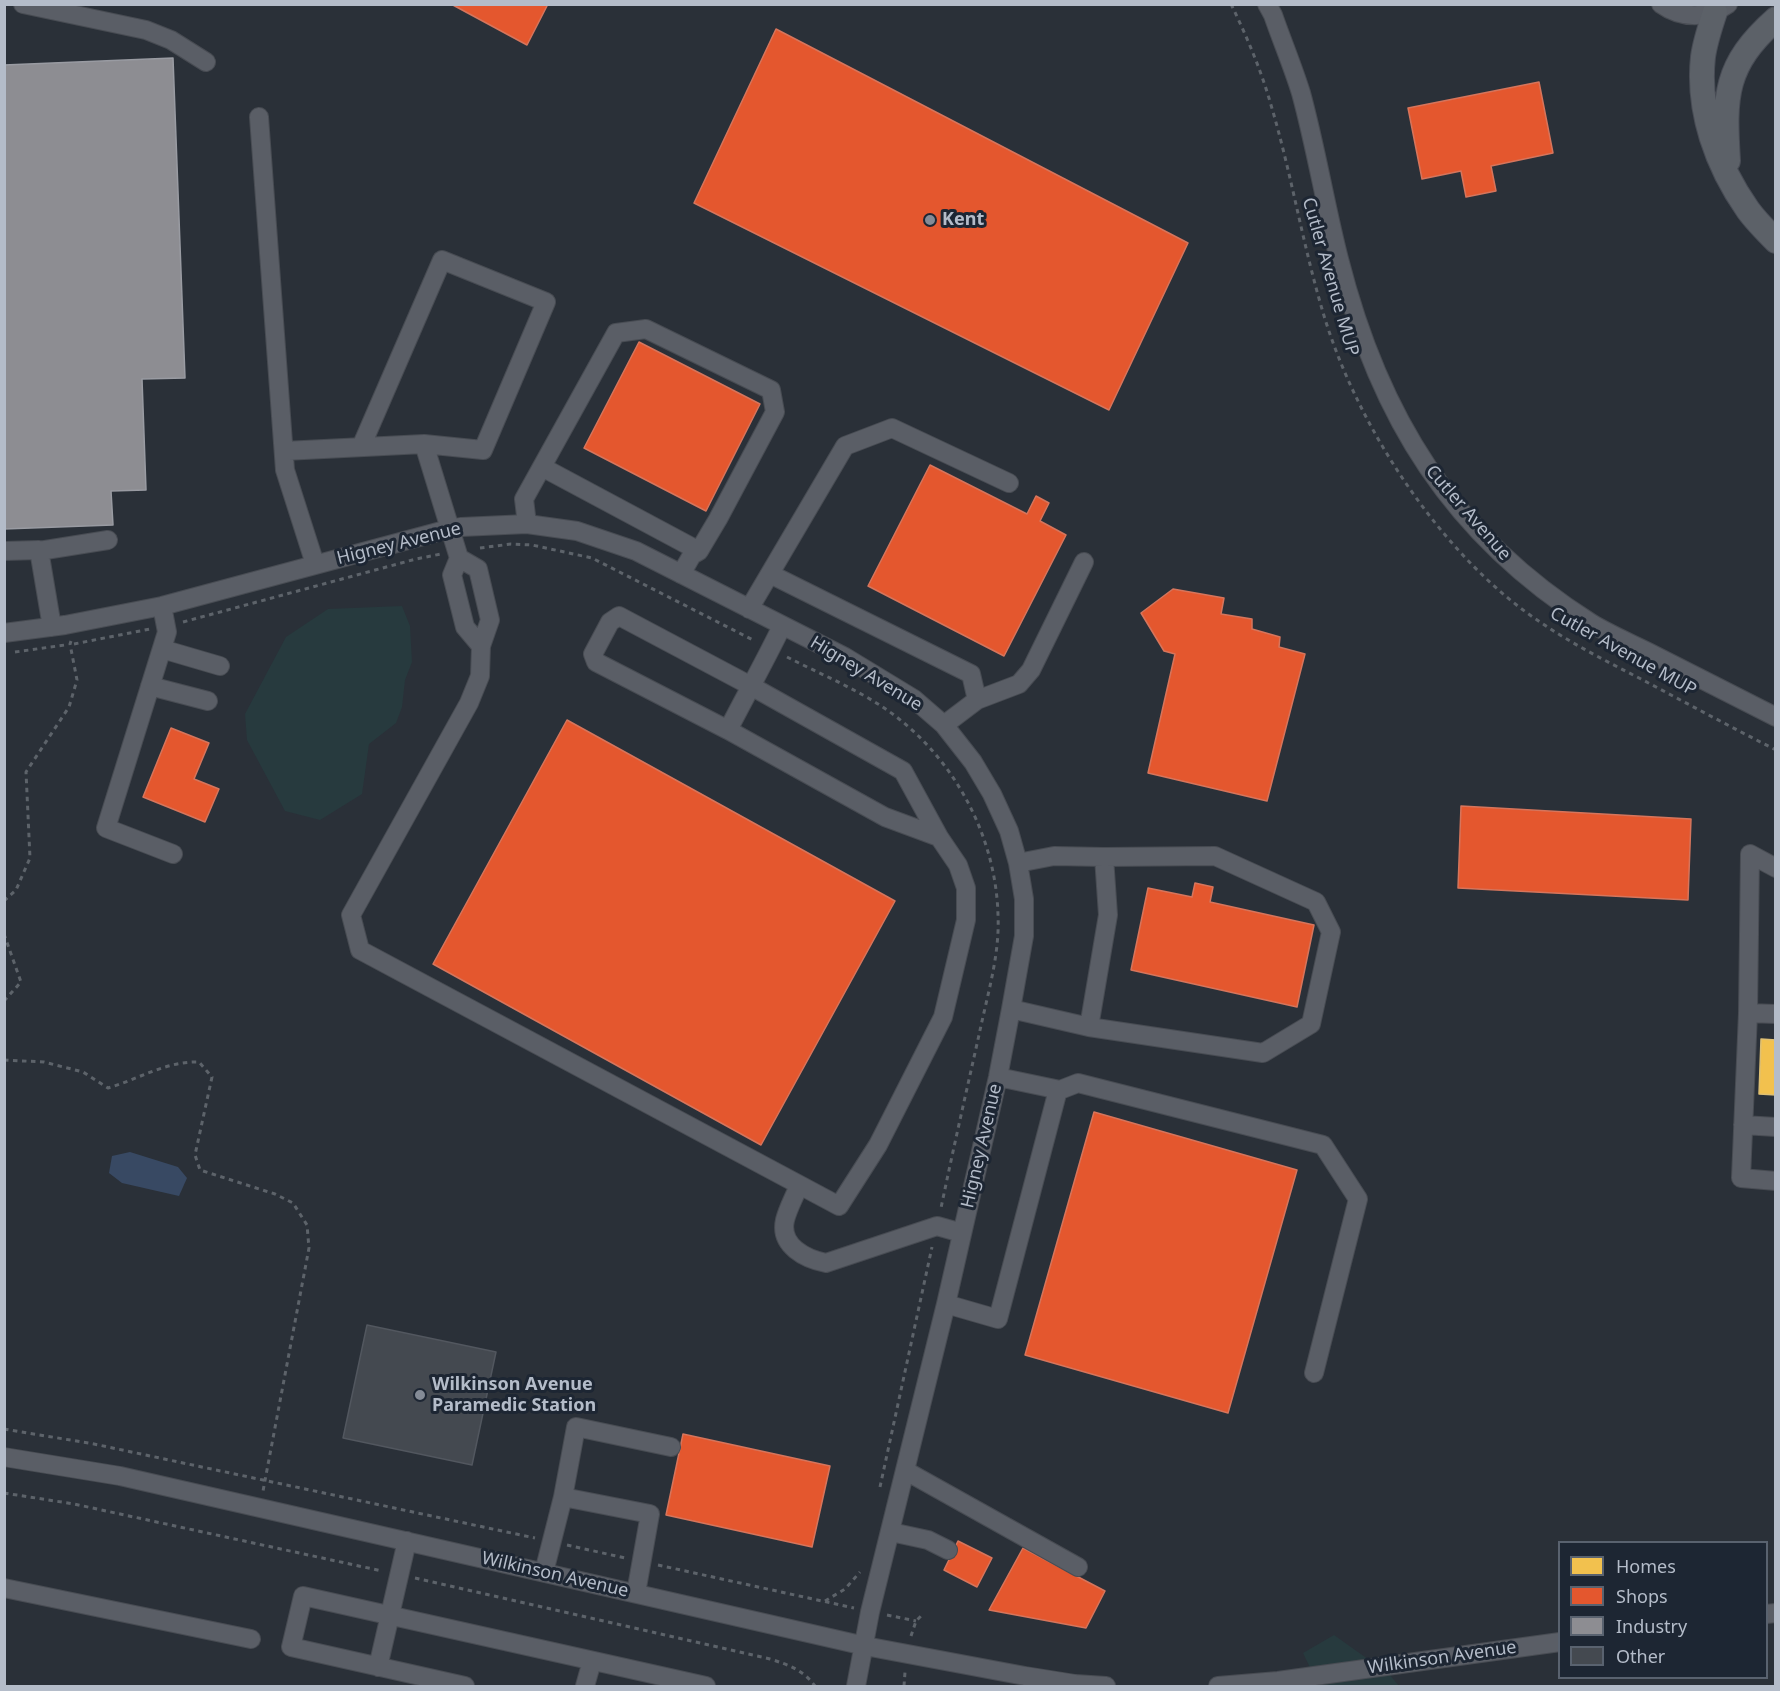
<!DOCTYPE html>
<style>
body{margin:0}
#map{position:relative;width:1780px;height:1691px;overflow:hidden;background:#2a3038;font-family:"Noto Sans",sans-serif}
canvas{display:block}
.frame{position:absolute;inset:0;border:6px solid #b4bcc9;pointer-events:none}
.legend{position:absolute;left:1558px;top:1541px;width:210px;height:138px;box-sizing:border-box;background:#1d2633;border:2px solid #59626f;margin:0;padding:8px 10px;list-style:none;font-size:18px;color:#b4bcc9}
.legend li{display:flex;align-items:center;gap:12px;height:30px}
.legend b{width:30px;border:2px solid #59626f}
</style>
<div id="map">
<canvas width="1780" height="1691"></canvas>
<div class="frame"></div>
<ul class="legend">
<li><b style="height:16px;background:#f2c14e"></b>Homes</li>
<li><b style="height:16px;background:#e4572e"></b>Shops</li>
<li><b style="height:16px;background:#8d8d92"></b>Industry</li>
<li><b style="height:16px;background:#444950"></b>Other</li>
</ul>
</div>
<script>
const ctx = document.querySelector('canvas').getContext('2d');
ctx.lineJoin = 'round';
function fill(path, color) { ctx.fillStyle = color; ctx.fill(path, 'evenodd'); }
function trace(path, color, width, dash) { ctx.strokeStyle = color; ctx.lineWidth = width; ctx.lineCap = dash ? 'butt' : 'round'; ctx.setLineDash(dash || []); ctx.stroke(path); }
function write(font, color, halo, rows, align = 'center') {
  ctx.font = font + ' "Noto Sans",sans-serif'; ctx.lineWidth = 6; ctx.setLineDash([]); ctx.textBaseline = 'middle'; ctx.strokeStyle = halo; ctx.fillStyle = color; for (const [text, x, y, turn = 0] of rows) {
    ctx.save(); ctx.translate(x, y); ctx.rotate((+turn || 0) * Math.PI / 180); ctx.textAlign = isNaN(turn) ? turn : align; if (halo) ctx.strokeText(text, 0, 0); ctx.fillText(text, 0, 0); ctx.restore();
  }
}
const green = new Path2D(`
 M402 606 410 626 412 662 405 680 402 707 396 723 369 744 362 794 320 820 285 811 247 740 245 714 286 637 328 609Z
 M1334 1635 1389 1674 1399 1686H1319L1303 1653Z`);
const water = new Path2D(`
 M130 1152 178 1167 187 1178 179 1196 122 1183 109 1173 112 1156Z`);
const homes = new Path2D(`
 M1761 1039 1776 1040V1095L1759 1094Z`);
const shops = new Path2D(`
 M451 4H548L527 45Z
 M776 29 1188 243 1109 410 694 203Z
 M1539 82 1553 153 1491 166 1496 191 1466 197 1461 171 1422 179 1408 108Z
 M639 342 760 404 706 511 584 448Z
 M930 465 1027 514 1036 496 1049 503 1040 521 1066 535 1004 656 868 586Z
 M1173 589 1224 598 1221 614 1252 619V629L1280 637 1279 647 1305 654 1267 801 1148 773 1175 654 1164 651 1141 613Z
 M567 720 895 901 761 1145 433 964Z
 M171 728 209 743 194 779 219 789 205 822 143 797Z
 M1461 806 1691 819 1688 900 1458 888Z
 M1195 883 1213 887 1210 902 1314 925 1297 1007 1131 970 1148 888 1192 897Z
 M1094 1112 1297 1170 1228 1413 1025 1355Z
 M683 1434 830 1466 812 1547 666 1515Z
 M958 1541 992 1558 977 1587 944 1570Z
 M1023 1548 1105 1591 1086 1628 989 1610Z`);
const industry = new Path2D(`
 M173 58 185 378 142 379 146 490 111 491 113 525 4 529V65Z`);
const building = new Path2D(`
 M367 1325 496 1352 472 1465 343 1438Z`);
const path = new Path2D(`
 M1231 4C1247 37 1261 70 1271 105 1291 172 1302 241 1322 309 1355 424 1442 558 1543 624 1574 645 1608 662 1641 679 1686 703 1731 727 1776 750
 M480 548 511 544 532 545 592 558 755 641
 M183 622 416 559 441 554
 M74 644 150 629
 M15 652 65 645
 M787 657C820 674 857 689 887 710 953 756 996 835 998 915 1000 955 987 996 979 1035 966 1093 953 1150 941 1208
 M4 901 16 890 30 858 26 772 69 707 77 680 70 644 71 641
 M4 934 21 982 4 1001
 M4 1060 44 1062 83 1072 108 1088C139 1079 166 1061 199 1062L212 1077 195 1155 200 1170 275 1194 293 1203 307 1225 309 1248 263 1491
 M4 1429 94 1444 535 1538
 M880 1487 932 1247
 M4 1493 74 1504 382 1571
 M567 1545 625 1558
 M658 1565 854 1608
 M415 1578 770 1659C789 1665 803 1670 815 1686
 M825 1601 845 1589 860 1572
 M887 1615 916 1621
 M911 1636 916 1621 922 1615
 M904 1686 905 1672`);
const minor = new Path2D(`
 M23 4 146 30 171 40 206 62
 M1267 4 1273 15C1282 41 1293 67 1301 93 1316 148 1325 204 1339 259 1379 417 1452 535 1591 623 1609 634 1630 643 1648 652 1691 674 1733 695 1776 717
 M1661 4C1682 19 1707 19 1728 4
 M259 117 285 470 315 564
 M361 447 442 260 546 302 483 450 424 444
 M284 451 424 444 459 558
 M542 467 699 551
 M527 524 524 499 616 333 646 329 771 390 775 412 718 519 699 551 692 555 681 574
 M4 551 39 550 52 627
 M39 551 108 540
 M770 574 971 674 977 700
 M162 606 167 632 106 828 173 854
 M749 609 845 446 892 428 1009 483
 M4 633 65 625 162 606 449 529 461 527 527 524 577 531 636 551 845 657 914 699 944 725 973 762 992 794 1009 831 1018 863 1024 899V936L1011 1009 998 1077 946 1304 870 1612 856 1686
 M481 646 465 627 452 575 459 558 478 569 490 620 481 646 480 676 469 703 351 915 360 950 839 1206 878 1145 943 1017 966 920V888L958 865 939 837
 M162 649 220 666
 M150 686 208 701
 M944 725 977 700 1019 684 1031 670 1084 562
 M728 730 885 817 939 837 903 771 751 686 619 616 610 622 593 654 596 662 728 730C746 695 765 661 782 626
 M1776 868 1750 854 1748 1013 1741 1178 1776 1181
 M1011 1009 1089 1027 1108 915 1104 857 1054 856 1018 863
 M1748 1013 1776 1014
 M1089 1027 1263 1053 1311 1024 1331 932 1316 902 1215 856 1104 857
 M998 1077 1060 1090 1078 1083 1323 1145 1358 1199 1314 1373
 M1743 1125 1776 1127
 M799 1185C795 1196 788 1208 785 1220 779 1246 806 1259 826 1263L937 1226 962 1233
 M946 1304 998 1319 1058 1090
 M4 1457 120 1476 865 1646 1025 1676 1075 1684 1106 1686
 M906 1471 1078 1567
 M563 1497 576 1427 671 1447
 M891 1532 928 1540 948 1550
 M544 1572 563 1497 650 1514 636 1593
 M4 1588 251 1639
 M1766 1614 1776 1613
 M378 1667 407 1541
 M465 1686 291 1647 303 1596 706 1686
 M585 1686 592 1661
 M1218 1686 1278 1681 1560 1642`);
const major = new Path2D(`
 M1715 12C1710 27 1705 42 1703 57 1697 111 1717 166 1748 210 1756 221 1766 231 1776 241
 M1728 161C1724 96 1724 65 1776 19`);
const markers = [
 [930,220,6,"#848b96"],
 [420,1395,6,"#848b96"]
];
const poiNames = [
 ["Kent",942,220],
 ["Wilkinson Avenue",432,1385],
 ["Paramedic Station",432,1406]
];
const streetNames = [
 ["Cutler Avenue MUP",1330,277,74],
 ["Cutler Avenue",1468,513,49],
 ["Higney Avenue",399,544,-14],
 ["Cutler Avenue MUP",1623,652,29],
 ["Higney Avenue",866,674,31],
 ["Higney Avenue",982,1146,-77],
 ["Wilkinson Avenue",555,1575,13],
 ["Wilkinson Avenue",1442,1658,-8]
];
fill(green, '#273a3e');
fill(water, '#384963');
fill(homes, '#f2c14e');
trace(homes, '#dfc073', 1.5);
fill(shops, '#e4572e');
trace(shops, '#d6755c', 1.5);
fill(industry, '#8d8d92');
trace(industry, '#999ba2', 1.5);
fill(building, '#444950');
trace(building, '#52575f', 1.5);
trace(minor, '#484c53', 20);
trace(major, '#484c55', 26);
trace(path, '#5d636a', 3, [4.5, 4.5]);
trace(minor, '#5a5e66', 18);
trace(major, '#5c6168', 24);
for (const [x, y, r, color] of markers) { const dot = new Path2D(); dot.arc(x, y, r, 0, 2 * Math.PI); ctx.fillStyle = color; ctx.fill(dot); trace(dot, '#1d2633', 2); }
write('bold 18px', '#b4bcc9', '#1d2633', poiNames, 'left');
write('18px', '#b4bcc9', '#1d2633', streetNames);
</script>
